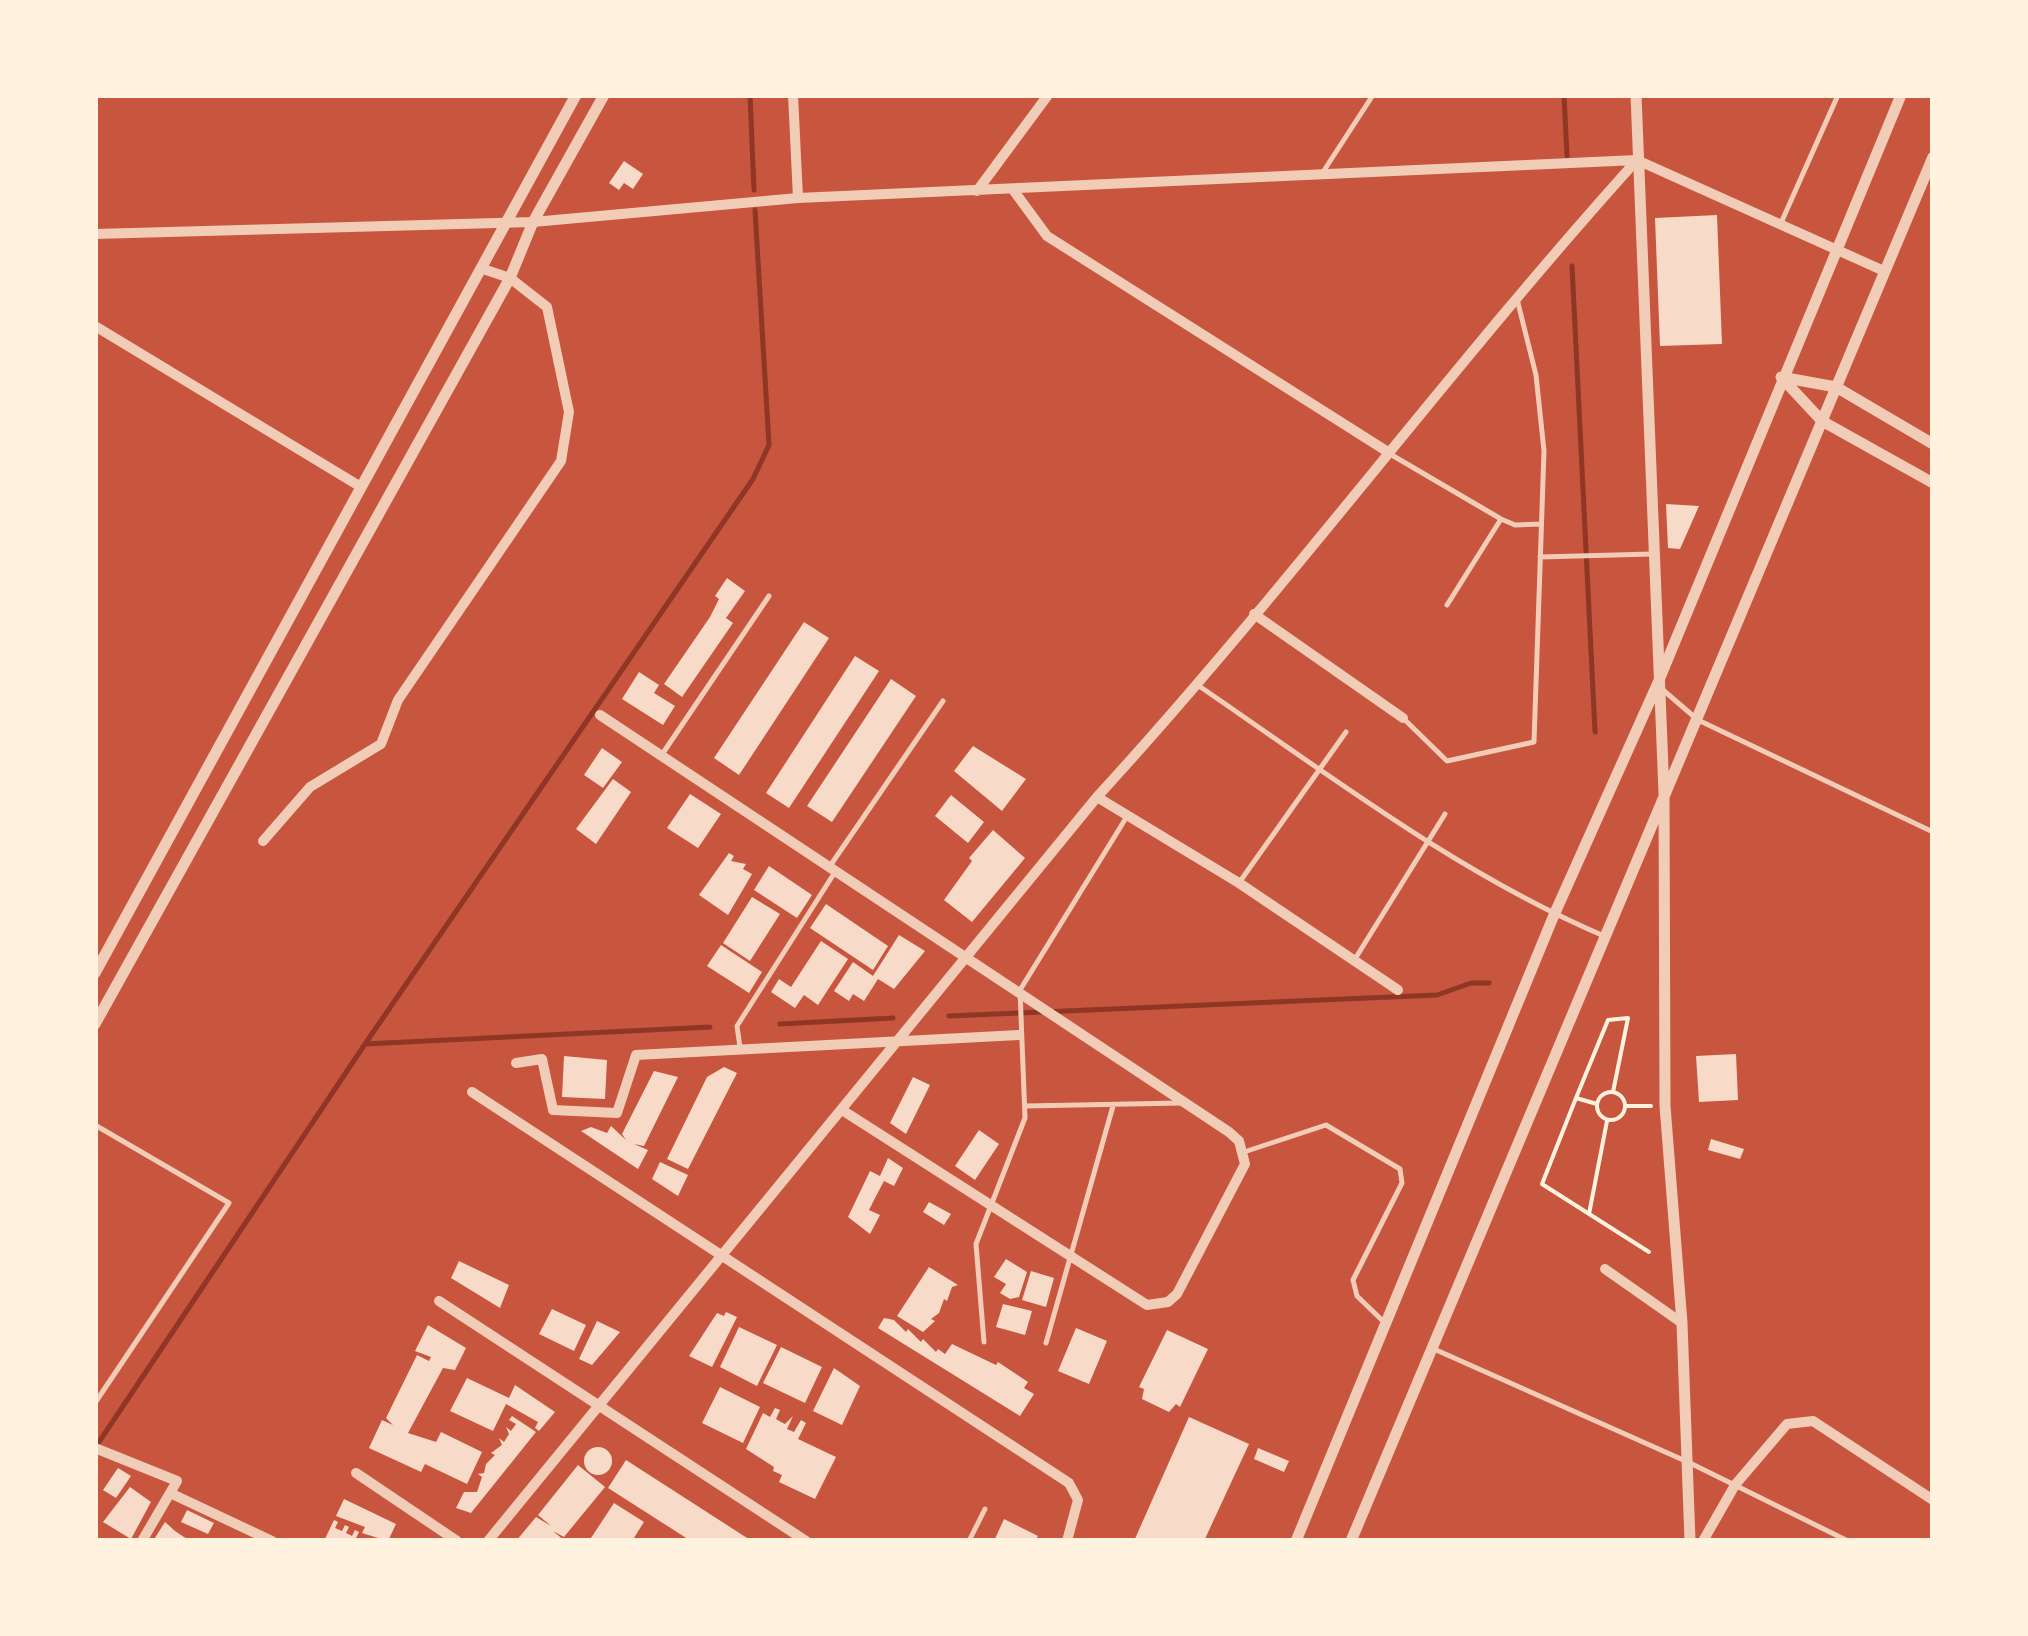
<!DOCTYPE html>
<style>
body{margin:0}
#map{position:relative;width:2028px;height:1636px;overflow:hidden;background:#c8553d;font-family:Ubuntu,sans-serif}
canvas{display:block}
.frame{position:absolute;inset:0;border:98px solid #fff3e0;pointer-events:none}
</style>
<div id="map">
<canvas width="2028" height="1636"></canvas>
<div class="frame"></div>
</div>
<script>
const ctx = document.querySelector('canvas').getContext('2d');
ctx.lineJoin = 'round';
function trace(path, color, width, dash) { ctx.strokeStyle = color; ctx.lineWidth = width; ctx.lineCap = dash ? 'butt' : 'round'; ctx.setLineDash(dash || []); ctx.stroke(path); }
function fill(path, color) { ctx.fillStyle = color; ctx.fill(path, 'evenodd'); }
const stream = new Path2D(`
 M750 95 754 190
 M1564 95 1567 156
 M1572 266 1595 732
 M949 1016 1437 995 1471 983H1489
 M780 1024 893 1018
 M365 1044 753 479 769 445 755 210
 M95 1448 365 1044 710 1027`);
const building = new Path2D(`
 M624 161 643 174 633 189 624 183 619 190 609 183Z
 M1717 215 1722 344 1660 346 1655 218Z
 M1666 504 1699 506 1680 549 1668 548Z
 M727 578 745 591 726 618 733 623 682 697 664 684 710 617 719 599 715 596Z
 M804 622 829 638 739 775 714 758Z
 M855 656 879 671 789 808 766 793Z
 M639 672 659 685 654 693 675 706 663 725 622 699Z
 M891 679 916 696 832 822 807 806Z
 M973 746 1026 779 1002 811 954 771Z
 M602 748 622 762 603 788 584 775Z
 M613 779 631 792 596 844 576 829Z
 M690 794 721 814 698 848 667 828Z
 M951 795 984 822 968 843 935 816Z
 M993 830 1025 858 972 922 944 900 972 861 969 858Z
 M729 853 734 856 731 861 746 864 743 869 752 874 728 915 699 895Z
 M769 866 812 895 797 918 754 890Z
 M752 897 780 914 750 961 723 943Z
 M826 904 888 946 873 970 810 928Z
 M899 935 925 951 894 989 878 979 864 1001 853 994 849 1001 834 991 853 962 873 976Z
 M821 941 848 959 818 1005 804 995 795 1008 771 992 779 979 791 987Z
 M721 945 762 972 749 993 707 966Z
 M1736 1054 1738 1100 1699 1102 1696 1056Z
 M564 1056 607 1060 605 1099 562 1097Z
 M724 1067 737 1073 688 1169 667 1159 707 1077Z
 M654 1071 678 1077 644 1146 634 1144 648 1150 638 1169 581 1131 591 1127 607 1133 611 1126 626 1140 622 1134Z
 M913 1077 930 1085 906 1134 890 1123Z
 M979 1130 999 1144 975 1180 955 1166Z
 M1711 1139 1744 1149 1740 1159 1708 1150Z
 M888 1158 903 1168 894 1186 884 1181 874 1200 869 1210 880 1215 870 1234 848 1217 870 1171 880 1176Z
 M660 1162 688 1175 678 1196 652 1179Z
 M929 1202 951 1214 944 1225 923 1212Z
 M1006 1259 1027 1272 1019 1297 1010 1299 1000 1293 1006 1284 994 1277Z
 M459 1261 509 1285 500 1308 451 1278Z
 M929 1267 958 1285 952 1287 947 1301 944 1299 939 1313 931 1319 935 1321 923 1332 897 1316Z
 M1031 1271 1054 1278 1046 1307 1022 1300Z
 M1003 1304 1032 1311 1025 1335 996 1327Z
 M552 1309 586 1325 574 1351 539 1334Z
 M726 1312 737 1317 712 1367 689 1356 717 1313 724 1316Z
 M884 1318 894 1320 906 1332 908 1329 921 1342 923 1339 936 1352 938 1349 945 1354 952 1344 996 1365 998 1362 1028 1382 1024 1388 1034 1394 1020 1416 878 1328Z
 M597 1321 620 1332 592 1365 579 1359Z
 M428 1325 466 1348 455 1370 443 1368 408 1433 436 1442 441 1432 482 1452 467 1484 425 1464 421 1472 369 1448 382 1420 393 1425 386 1418 417 1355 429 1361 431 1357 415 1351Z
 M739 1327 777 1345 757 1386 720 1367Z
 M1076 1328 1107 1341 1089 1384 1058 1371Z
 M1167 1330 1208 1349 1180 1407 1176 1404 1169 1412 1142 1399 1144 1389 1139 1387Z
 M781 1347 822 1367 805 1403 763 1383Z
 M834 1368 860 1386 842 1425 813 1411Z
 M467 1378 509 1398 515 1385 555 1412 539 1431 535 1428 538 1422 506 1404 493 1431 450 1411Z
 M720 1387 760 1407 743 1443 702 1423Z
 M775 1408 780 1410 776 1419 781 1422 785 1424 793 1416 787 1429 794 1432 801 1420 806 1423 798 1439 836 1457 815 1499 779 1482 782 1475 773 1471 774 1467 746 1449 763 1413 770 1417Z
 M512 1416 536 1432 471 1513 456 1508 464 1492H477L482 1477 478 1474 484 1473 486 1464 495 1455 491 1453 502 1445 499 1438 504 1442 509 1434 506 1427 511 1431 516 1424 509 1420Z
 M1189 1417 1249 1444 1204 1541H1134Z
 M584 1461a14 14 0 1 1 28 0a14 14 0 1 1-28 0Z
 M1258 1448 1289 1461 1284 1472 1254 1459Z
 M626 1460 744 1536 752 1541H691L680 1534 608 1488Z
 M578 1465 605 1487 564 1537 553 1531 565 1541H516L536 1517 551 1526 538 1515Z
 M118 1468 131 1476 116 1498 103 1490Z
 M130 1487 151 1502 131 1539 103 1522Z
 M344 1499 396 1524 388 1541 362 1533 365 1527 336 1516Z
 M614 1503 644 1522 632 1541H589Z
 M187 1510 214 1523 208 1534 181 1522Z
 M1004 1519 1038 1536 1035 1541H994Z
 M334 1520 338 1522 335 1528 342 1531 345 1525 349 1527 346 1533 352 1536 355 1530 359 1532 356 1538 362 1541H324Z
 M165 1522 175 1531 190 1541H153Z`);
const path = new Path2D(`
 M1597 1106a14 14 0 1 1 28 0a14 14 0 1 1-28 0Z
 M1576 1098 1608 1020 1628 1018 1613 1092
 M1597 1104 1576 1098 1542 1184 1649 1252
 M1626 1106H1651
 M1589 1214 1607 1121`);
const service = new Path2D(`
 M1323 172 1373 95
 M1781 223 1838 95
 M1390 454 1501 519 1515 525 1540 524
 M1540 557 1652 554
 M1447 605 1501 519
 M1199 686C1328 774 1460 875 1604 936
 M1663 690 1698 720 1933 832
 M1405 720 1447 761 1534 742 1544 451 1536 375 1517 299
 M663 753 769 596
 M830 866 943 701
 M1241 880 1346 732
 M1355 959 1445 814
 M740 1047 737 1026 835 872
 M1025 1106 1181 1103
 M95 1125 229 1203 95 1403
 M1244 1152 1326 1125 1400 1169 1402 1183 1353 1280 1357 1296 1386 1324
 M984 1342 976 1244 1025 1118 1020 990 1126 818
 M1046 1343 1113 1106
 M1434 1349 1690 1463 1848 1541
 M969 1541 985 1509`);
const minor = new Path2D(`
 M793 95 798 198
 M977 191 1048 95
 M1014 191 1047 236 1388 452
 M95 234 533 222 798 198 1637 160
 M95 326 361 487
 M1254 614 1403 718
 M600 715 1229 1132 1239 1141 1245 1164 1177 1294 1168 1302 1147 1305 842 1110
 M1097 797 1239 883 1398 990
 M263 841 310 787 381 744 398 700 561 461 569 412 547 307 510 278 483 269
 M516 1063 542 1059 553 1110 617 1113 636 1055 1019 1035
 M472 1092 1069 1483 1078 1500 1067 1541
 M1605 1269 1682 1323
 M439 1301 806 1541
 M95 1448 177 1481 170 1493 272 1541
 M356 1473 457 1541
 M142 1541 170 1493
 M488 1541 1097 797C1285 592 1450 367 1637 160L1884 271
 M1703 1541 1735 1485 1787 1424 1813 1421 1933 1500`);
const tertiary = new Path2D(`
 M1636 95 1664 793 1665 1106 1682 1323 1690 1541
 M1781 377 1822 421 1933 483
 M1781 377 1836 387 1933 444
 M95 973 576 95
 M95 1024 510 278 533 222 604 95
 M1296 1541 1554 915 1657 685 1901 95
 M1351 1541 1933 157`);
trace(stream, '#8f3625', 5);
fill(building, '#f7dbc8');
trace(path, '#fff3e0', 4);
trace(service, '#f1ccb7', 5);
trace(minor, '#f1ccb7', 10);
trace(tertiary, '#f1ccb7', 11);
</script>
